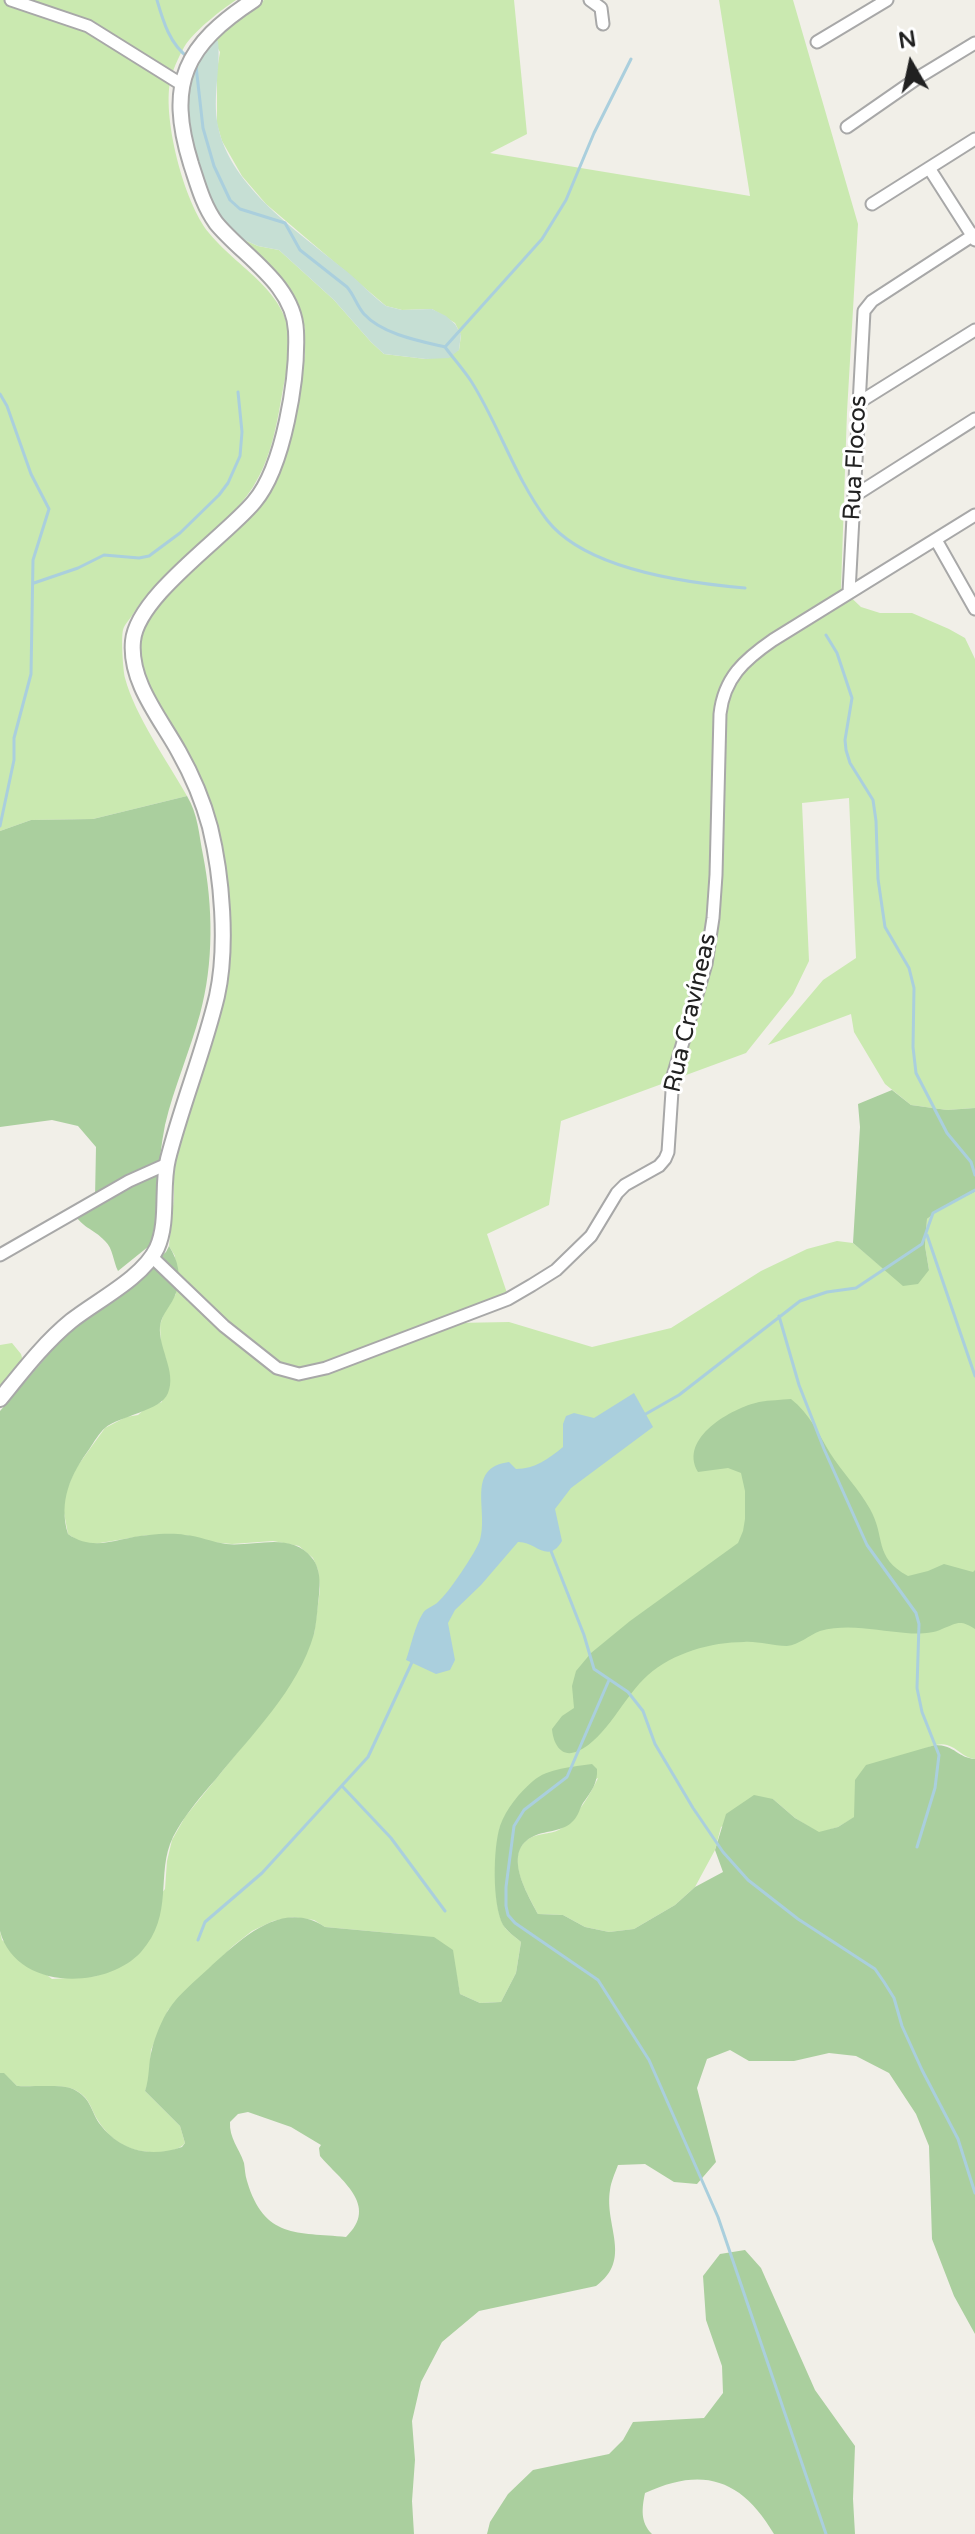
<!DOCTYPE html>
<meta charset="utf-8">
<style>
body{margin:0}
#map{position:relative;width:975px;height:2534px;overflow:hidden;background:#f1efe8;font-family:"Varela Round",sans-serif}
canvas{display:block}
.north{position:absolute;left:871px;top:24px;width:80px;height:80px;-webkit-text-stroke:6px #fff;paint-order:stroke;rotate:351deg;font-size:22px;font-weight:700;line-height:32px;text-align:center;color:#212121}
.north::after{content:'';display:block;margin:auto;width:28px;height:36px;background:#212121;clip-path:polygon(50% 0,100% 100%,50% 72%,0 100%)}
</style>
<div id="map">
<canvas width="975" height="2534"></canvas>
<div class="north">N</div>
</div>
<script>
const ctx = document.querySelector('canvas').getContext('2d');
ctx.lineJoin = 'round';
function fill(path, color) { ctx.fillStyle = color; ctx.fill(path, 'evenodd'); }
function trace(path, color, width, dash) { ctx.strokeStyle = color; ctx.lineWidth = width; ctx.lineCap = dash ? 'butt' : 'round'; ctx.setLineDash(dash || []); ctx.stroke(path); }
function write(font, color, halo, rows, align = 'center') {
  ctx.font = font + ' "Varela Round",sans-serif'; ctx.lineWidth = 6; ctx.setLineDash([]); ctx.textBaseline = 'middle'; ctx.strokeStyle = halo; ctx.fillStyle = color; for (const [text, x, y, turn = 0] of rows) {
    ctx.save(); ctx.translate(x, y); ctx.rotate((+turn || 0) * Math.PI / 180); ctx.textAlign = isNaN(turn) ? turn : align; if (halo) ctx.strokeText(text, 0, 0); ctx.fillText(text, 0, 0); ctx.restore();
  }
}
const grass = new Path2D(`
 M0 0H236C221 10 197 29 186 44 181 52 174 67 171 77 161 115 184 203 209 233 242 273 294 293 290 353 289 365 285 378 283 389 277 423 272 457 253 487 222 535 164 565 133 614 130 619 124 625 123 630 121 638 123 670 125 678 135 716 168 762 187 796L93 819 31 820 0 831Z
 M264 0H514L527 134 490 153 750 196 719 0H793L858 224 847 412 841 588 861 607 880 613H912L949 629 965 638 975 659V1108L947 1110 911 1105 885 1084 854 1032 851 1014 768 1045 823 980 856 958 849 798 802 803 809 961 793 994 746 1053 561 1121 549 1205 487 1234 507 1293 450 1317 455 1323 509 1322 592 1347 671 1328 761 1271 807 1249 837 1241 853 1243 885 1270H929L925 1246 927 1219 944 1206 975 1192V1759C963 1758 958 1748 947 1745 923 1738 874 1785 856 1799L855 1817 838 1827 819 1833 795 1818 773 1799 721 1827 715 1850 695 1887 675 1905 634 1929 609 1932 585 1927 563 1915 538 1914C528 1894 501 1853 532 1837 541 1833 554 1834 562 1828 577 1816 590 1795 598 1778L500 1827C496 1851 491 1910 506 1929 510 1933 516 1938 521 1942L516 1973 501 2002 480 2003 460 1994 456 1973 401 1934 325 1927 314 1920 293 1917 273 1921 252 1931 233 1946 168 2010 151 2050 149 2080 145 2091 180 2126 185 2143C178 2151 167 2152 157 2152 132 2153 113 2143 99 2122 90 2109 91 2097 73 2089 66 2085 29 2087 17 2086L4 2074 0 2073V1931L2 1940 52 1979 97 1976 165 1889 167 1861 172 1840 185 1817 267 1716 314 1634 320 1589 318 1570 313 1558 299 1546 273 1541 232 1544 210 1542 186 1535H148L94 1544 80 1542 68 1534 63 1508 66 1491 76 1468 105 1428 126 1417 138 1415 147 1407 162 1402 166 1359 161 1346 160 1325 165 1310 176 1294 175 1256 169 1246 174 1197V1164L226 969 209 801 140 673 138 634 158 605 238 528 265 497 281 466 289 440 305 355V329L298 305 284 284 240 238 258 246 279 250 334 300 371 342 384 354 426 359 459 350 461 335 455 323 432 309 402 310 386 306 266 204 242 176 222 141 217 124V70L220 52 213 40 234 21Z
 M12 1343 21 1354 23 1361 0 1387V1345Z`);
const forest = new Path2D(`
 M187 796C198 814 199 835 203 855 213 906 214 963 200 1014 190 1051 174 1087 165 1125 157 1164 158 1203 154 1242L118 1271C113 1261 113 1248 105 1241 93 1228 81 1228 72 1210L95 1198 96 1147 78 1126 52 1120 0 1127V831L31 820 93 819Z
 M892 1090 911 1105 947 1110 975 1108V1192L944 1206 927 1219 925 1246 929 1270 918 1284 903 1286 853 1243 860 1127 858 1104Z
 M169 1246C178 1260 182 1277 176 1293 172 1305 162 1313 160 1326 158 1348 177 1372 168 1393 161 1411 119 1416 105 1428 99 1433 94 1442 90 1448 71 1474 58 1501 68 1534 95 1553 118 1537 149 1535 160 1534 174 1533 185 1535 199 1536 212 1542 226 1544 255 1547 291 1531 312 1558 322 1570 320 1589 318 1604 317 1614 316 1625 314 1634 298 1690 251 1735 216 1779 200 1797 184 1816 173 1837 155 1874 175 1914 141 1952 105 1991 15 1990 0 1931V1411L66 1334 166 1252Z
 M791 1399C810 1414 818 1433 830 1453 842 1472 859 1489 870 1509 886 1537 873 1557 908 1576L928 1571 944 1564 973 1572 975 1570V1629C960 1619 957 1623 942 1629 932 1634 917 1634 906 1633 878 1631 849 1623 820 1631 809 1635 799 1645 787 1646 772 1646 758 1641 744 1642 711 1642 673 1653 648 1675 624 1696 606 1739 578 1751 561 1759 553 1743 552 1729L562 1716 574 1708 572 1686 576 1671 591 1653 630 1621 738 1543 743 1531 745 1519V1491L741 1473 728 1468 698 1472C678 1438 732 1408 759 1402 770 1400 781 1400 791 1399Z
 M935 1745C955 1745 958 1758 975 1759V2334L954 2296 932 2239 929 2146 916 2114 889 2073 856 2056 829 2053 794 2061H749L730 2050 707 2059 697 2088 716 2162 697 2184 674 2182 645 2164 618 2165C615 2173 611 2182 610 2190 604 2226 633 2259 596 2286L479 2311 442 2342 421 2382 412 2421 415 2460 412 2501 414 2534H0V2073H4L17 2086C30 2087 64 2084 73 2089 91 2098 90 2109 99 2123 120 2151 149 2158 182 2147L185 2143 180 2126 145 2091C150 2077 148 2063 152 2049 155 2037 162 2019 169 2009 179 1994 195 1981 208 1969 239 1941 281 1898 325 1927L434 1937 453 1950 460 1994 480 2003 501 2002 516 1973 521 1942C515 1937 507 1931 503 1925 492 1904 493 1848 500 1826 506 1809 519 1793 533 1781 548 1768 573 1767 592 1764L597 1769C598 1783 591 1792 583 1803 580 1808 578 1816 574 1820 564 1832 547 1830 534 1836 501 1851 527 1893 538 1914L563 1915 585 1927 609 1932 634 1929 675 1905 695 1887 723 1872 715 1850 726 1814 754 1795 773 1799 795 1818 819 1832 838 1827 854 1817 855 1780 866 1765ZM248 2112 291 2127 321 2145 319 2148 320 2156C340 2180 380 2205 346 2237 297 2232 264 2239 247 2181 245 2175 245 2169 244 2163 239 2148 229 2138 230 2122L238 2114Z
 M745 2250 761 2268 815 2390 855 2446 853 2499 855 2534H774C742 2479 703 2466 645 2493 642 2508 640 2522 652 2534H487L490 2522 508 2494 533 2470 609 2454 623 2440 633 2422 704 2418 723 2393 722 2366 706 2320 703 2276 720 2254Z`);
const wetland = new Path2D(`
 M213 40 218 41C221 69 212 97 218 126 230 187 300 233 345 270 359 281 371 295 386 306L402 310 432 309 446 316 455 324 461 334 459 350 449 358 426 359 384 354 371 342 334 300 279 250 258 246 240 238 229 230 206 197 192 153 185 112 186 81 200 52Z`);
const water = new Path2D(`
 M634 1393 653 1427 571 1488 555 1509 562 1541C548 1565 535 1541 518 1542L481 1585 455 1610 448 1623 455 1660 450 1670 436 1674 406 1660C411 1646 415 1625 423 1613 426 1608 434 1606 438 1602 448 1594 476 1552 480 1540 489 1510 465 1468 509 1462L516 1469C535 1469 548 1459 563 1447V1424L566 1416 574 1413 594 1418Z`);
const stream = new Path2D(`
 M157 0C163 21 170 45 189 58
 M196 66 203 128 214 166 230 200 240 209 285 223 300 250 347 287C354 295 357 306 364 314 382 334 419 341 445 347 453 358 463 369 471 381 499 425 515 478 547 520 585 569 687 583 745 588
 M445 347 542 239 566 200 594 133 631 59
 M0 394 7 406 31 474 49 509 33 560 31 674 14 738V760L0 826
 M34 583 78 568 104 555 139 558 149 556 180 533 219 495 228 483 240 456 242 432 238 392
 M826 635 837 653 852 698 845 740 846 750 850 763 873 800 876 821 878 879 885 927 909 968 914 988 913 1047 916 1073 947 1133 971 1162 975 1175
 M927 1235 975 1376
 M779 1316 799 1385 824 1449 867 1545 916 1613 919 1624 917 1688 922 1712 939 1755 935 1788 917 1847
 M644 1415 679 1395 800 1301 827 1292 856 1288 922 1244 933 1213 975 1190
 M551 1551 584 1635 594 1669 628 1692 643 1711 655 1744 693 1808 723 1852 748 1880 798 1919 875 1969 884 1982 894 1998 902 2026 922 2070 958 2139 975 2193
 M609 1680 567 1777 524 1810 514 1826 506 1887V1906L508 1915 515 1923 598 1980 649 2060 718 2217 826 2534
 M342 1786 391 1838 445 1911
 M198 1940 205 1922 262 1873 368 1757 413 1660`);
const minor = new Path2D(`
 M11 0 88 26 181 84
 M590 0 601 8 603 24
 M817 42 887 0
 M847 127 919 77 975 43
 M929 168 975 240
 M872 204 975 139
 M858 403 975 330
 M854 496 975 419
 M936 540 975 609
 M849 592 864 311 872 301 975 234
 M0 1255 129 1181 167 1164
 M151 1256 224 1326 277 1368 299 1374 326 1368 508 1299 532 1285 556 1270 591 1236 617 1193 625 1185 659 1166 665 1159 668 1152 673 1076 706 964 713 918 716 875 720 714C724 678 744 660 773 640L975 515`);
const tertiary = new Path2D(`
 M0 1399C22 1372 44 1343 71 1321 96 1301 143 1278 157 1248 169 1221 161 1187 168 1159 182 1104 204 1051 217 996 228 946 222 876 210 827 203 801 192 775 179 752 161 719 129 682 133 641 137 596 225 537 254 502 284 467 298 377 296 331 294 284 243 256 216 223 203 205 198 185 191 164 166 83 185 45 254 0`);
const streetNames = [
 ["Rua Flocos",856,458,-87],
 ["Rua Cravíneas",691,1013,-77]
];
fill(grass, '#cae9b0');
fill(forest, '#aacf9e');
fill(wetland, '#c6dfd4');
fill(water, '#aacfdd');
trace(stream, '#aacfdd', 3);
trace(minor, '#a8a8a8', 15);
trace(tertiary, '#a8a8a8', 18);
trace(minor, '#fff', 11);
trace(tertiary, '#fff', 14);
write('24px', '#212121', '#fff', streetNames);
</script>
